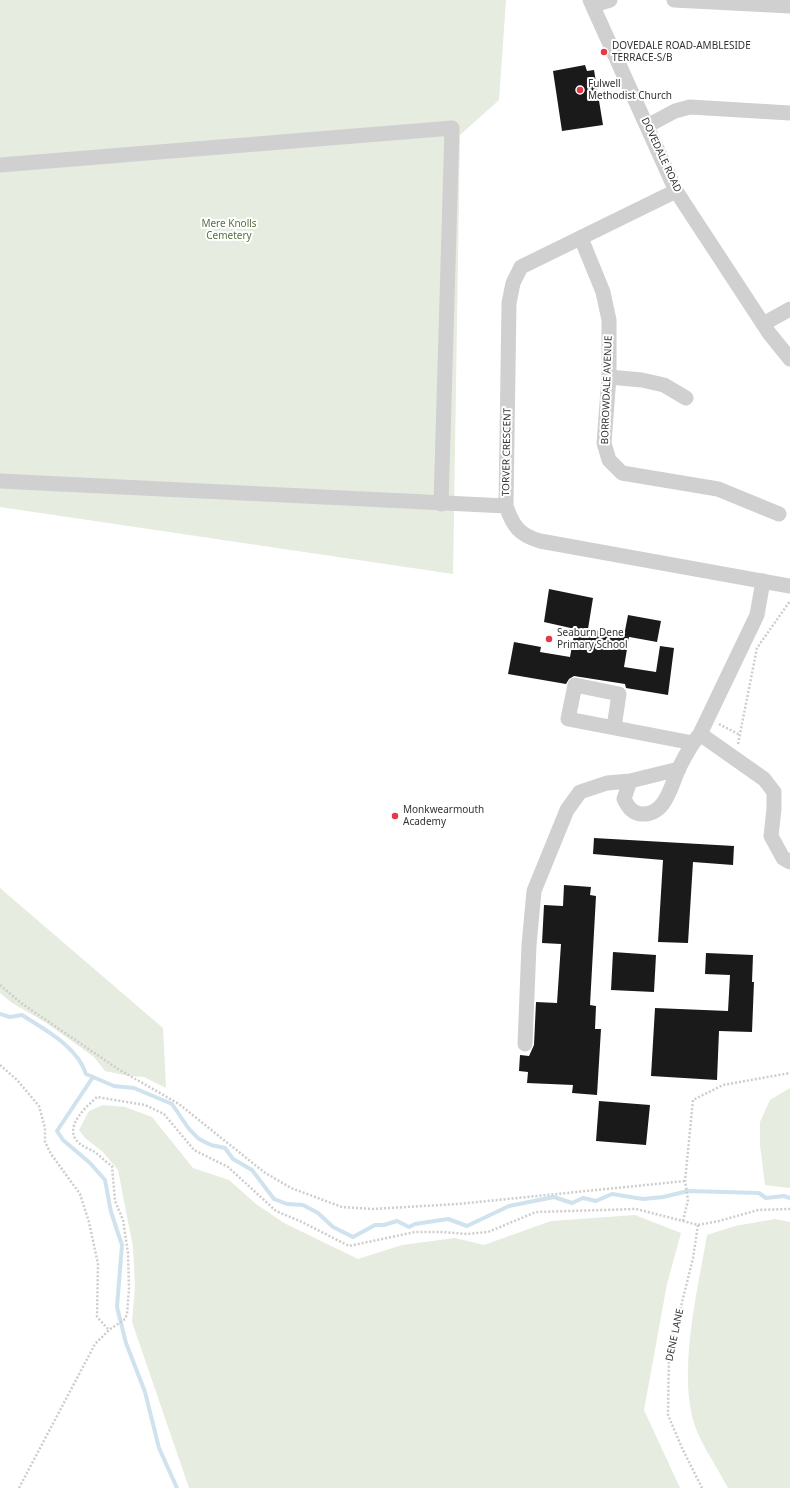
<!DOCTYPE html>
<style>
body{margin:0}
canvas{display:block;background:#fff}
</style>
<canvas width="790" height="1488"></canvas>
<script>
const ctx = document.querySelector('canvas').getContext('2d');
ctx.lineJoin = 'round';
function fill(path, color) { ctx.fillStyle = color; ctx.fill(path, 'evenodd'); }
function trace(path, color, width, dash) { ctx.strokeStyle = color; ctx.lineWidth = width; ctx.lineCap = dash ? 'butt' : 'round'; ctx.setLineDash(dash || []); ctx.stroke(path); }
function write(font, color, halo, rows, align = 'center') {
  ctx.font = font + ' "Noto Sans",sans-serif'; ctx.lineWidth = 4; ctx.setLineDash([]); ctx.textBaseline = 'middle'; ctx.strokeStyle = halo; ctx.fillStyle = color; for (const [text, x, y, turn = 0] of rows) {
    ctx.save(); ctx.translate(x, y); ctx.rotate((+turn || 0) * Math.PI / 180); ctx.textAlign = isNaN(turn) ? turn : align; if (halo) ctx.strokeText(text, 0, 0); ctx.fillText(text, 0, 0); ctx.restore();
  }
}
const green = new Path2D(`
 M0 0H506L499 100 460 135 453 574 0 507Z
 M0 888 163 1028 166 1088 144 1077 129 1076 105 1071 94 1057 45 1022 12 1003 0 993Z
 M790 1088V1188L765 1185 760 1145V1122L770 1100Z
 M103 1105 125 1107 152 1117 193 1168 229 1180 256 1204 284 1223 358 1259 402 1245 455 1238 484 1245 551 1221 635 1215 681 1233 667 1284 644 1410 680 1488H189L132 1322 135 1286 133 1247 118 1170 103 1152 85 1138 79 1130 89 1111Z
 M775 1219 790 1222V1488H728C719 1470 701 1444 695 1426 677 1373 698 1289 707 1235L735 1226Z`);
const stream = new Path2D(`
 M0 1014 10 1017 22 1015C45 1030 77 1046 86 1074L114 1086 134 1088 172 1104 189 1129 199 1139 211 1145 225 1148 233 1159 252 1170 274 1199 287 1204 303 1205 318 1213 333 1227 353 1237 375 1225H384L397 1221 409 1227 415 1224 448 1219 467 1226 509 1206 554 1197 572 1203 583 1198 596 1201 612 1194 643 1199 663 1197 688 1191 759 1193 766 1198 784 1196 790 1198
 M93 1077 57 1131 63 1140 90 1163 105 1180 111 1212 122 1245 117 1307 126 1343 145 1392 159 1448 177 1488`);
const building = new Path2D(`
 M585 65 587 71 594 70 603 125 562 131 553 71Z
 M549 589 593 598 588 629 629 637 624 667 656 672 660 646 674 648 668 695 626 688 625 684 574 676 569 679 566 684 508 674 514 642 541 647 540 652 570 657 575 629 544 622Z
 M628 615 661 621 657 642 624 636Z
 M594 838 734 846 733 865 693 862 688 943 658 942 663 860 593 854Z
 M564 885 591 887 590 895 596 896 590 1005 596 1006 595 1029H601L597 1095 572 1093 573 1085 527 1083 528 1072 519 1071 520 1055 529 1056 534 1045 536 1002 557 1003 561 944 542 943 544 905 563 906Z
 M613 952 656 955 654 992 611 990Z
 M706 953 753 955 752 982H754L752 1032 719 1031 717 1080 651 1076 655 1008 728 1011 730 975 705 974Z
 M599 1101 650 1105 646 1145 596 1141Z`);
const path = new Path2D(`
 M719 724 740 735
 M738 744 757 648 790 601
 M0 985 21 1003 118 1069 179 1104 264 1172 291 1188 342 1207 372 1209 458 1204 685 1181
 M0 1065 17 1080 39 1106 45 1128V1142L51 1154 80 1194 89 1222 98 1264 97 1317 109 1330
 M683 1221 688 1200 685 1181 693 1100 723 1085 790 1073
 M698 1225 693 1258 669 1355 668 1415 682 1448 702 1488
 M19 1488 95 1344 109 1330 125 1319 127 1314 129 1289 128 1253 123 1220 115 1201 112 1166C106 1162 101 1157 95 1152 90 1149 83 1147 79 1143 62 1128 86 1107 97 1097L145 1105 164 1114 194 1150 228 1167 276 1211 302 1222 349 1246 415 1232H442L467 1234 488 1232 536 1212 636 1209 698 1225 719 1221 758 1210 790 1209`);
const minor = new Path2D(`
 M590 0 676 191 769 333 790 359
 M674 0 790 6
 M594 5 610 0
 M647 126 675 111 690 107 790 113
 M0 165 452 128 441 504
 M676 191 521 267 513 283 509 303 506 506C513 526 519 535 540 541L790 586
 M581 238 603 292 609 320V377L604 443 609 460 622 473 718 489 779 514
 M763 324 790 309
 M609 377 642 380 664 385 686 398
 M0 481 506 506
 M614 727 619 694 575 685 568 719 693 743
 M700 734 764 779 774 792V809L771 836 783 858 790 862
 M630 781 624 799C628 807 632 813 641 814 666 816 671 785 679 768 685 756 691 744 700 734L757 615 763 581
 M525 1044 529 945 534 891 567 810 580 792 607 783 630 781 679 769`);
const markers = [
 [604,52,4,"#e63946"],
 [580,90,4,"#e63946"],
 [549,639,4,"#e63946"],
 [395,816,4,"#e63946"]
];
const poiNames = [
 ["DOVEDALE ROAD-AMBLESIDE",612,46],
 ["TERRACE-S/B",612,58],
 ["Fulwell",588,84],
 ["Methodist Church",588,96],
 ["Seaburn Dene",557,633],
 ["Primary School",557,645],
 ["Monkwearmouth",403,810],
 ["Academy",403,822]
];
const streetNames = [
 ["DOVEDALE ROAD",661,155,65],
 ["BORROWDALE AVENUE",607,390,-88],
 ["TORVER CRESCENT",507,452,-89],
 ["DENE LANE",675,1335,-78]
];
const parkNames = [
 ["Mere Knolls",229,224],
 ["Cemetery",229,236]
];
fill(green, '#e6ecdf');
trace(stream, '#cfe2ee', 4);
fill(building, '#1a1a1a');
trace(path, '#cdcdcd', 2.5, [2, 2]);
trace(minor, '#d0d0d0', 15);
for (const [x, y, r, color] of markers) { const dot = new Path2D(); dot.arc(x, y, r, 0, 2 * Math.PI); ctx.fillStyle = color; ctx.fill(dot); trace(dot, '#fff', 1.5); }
write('10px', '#333', '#fff', poiNames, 'left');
write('10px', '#333', '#fff', streetNames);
write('10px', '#56703f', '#fff', parkNames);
</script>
